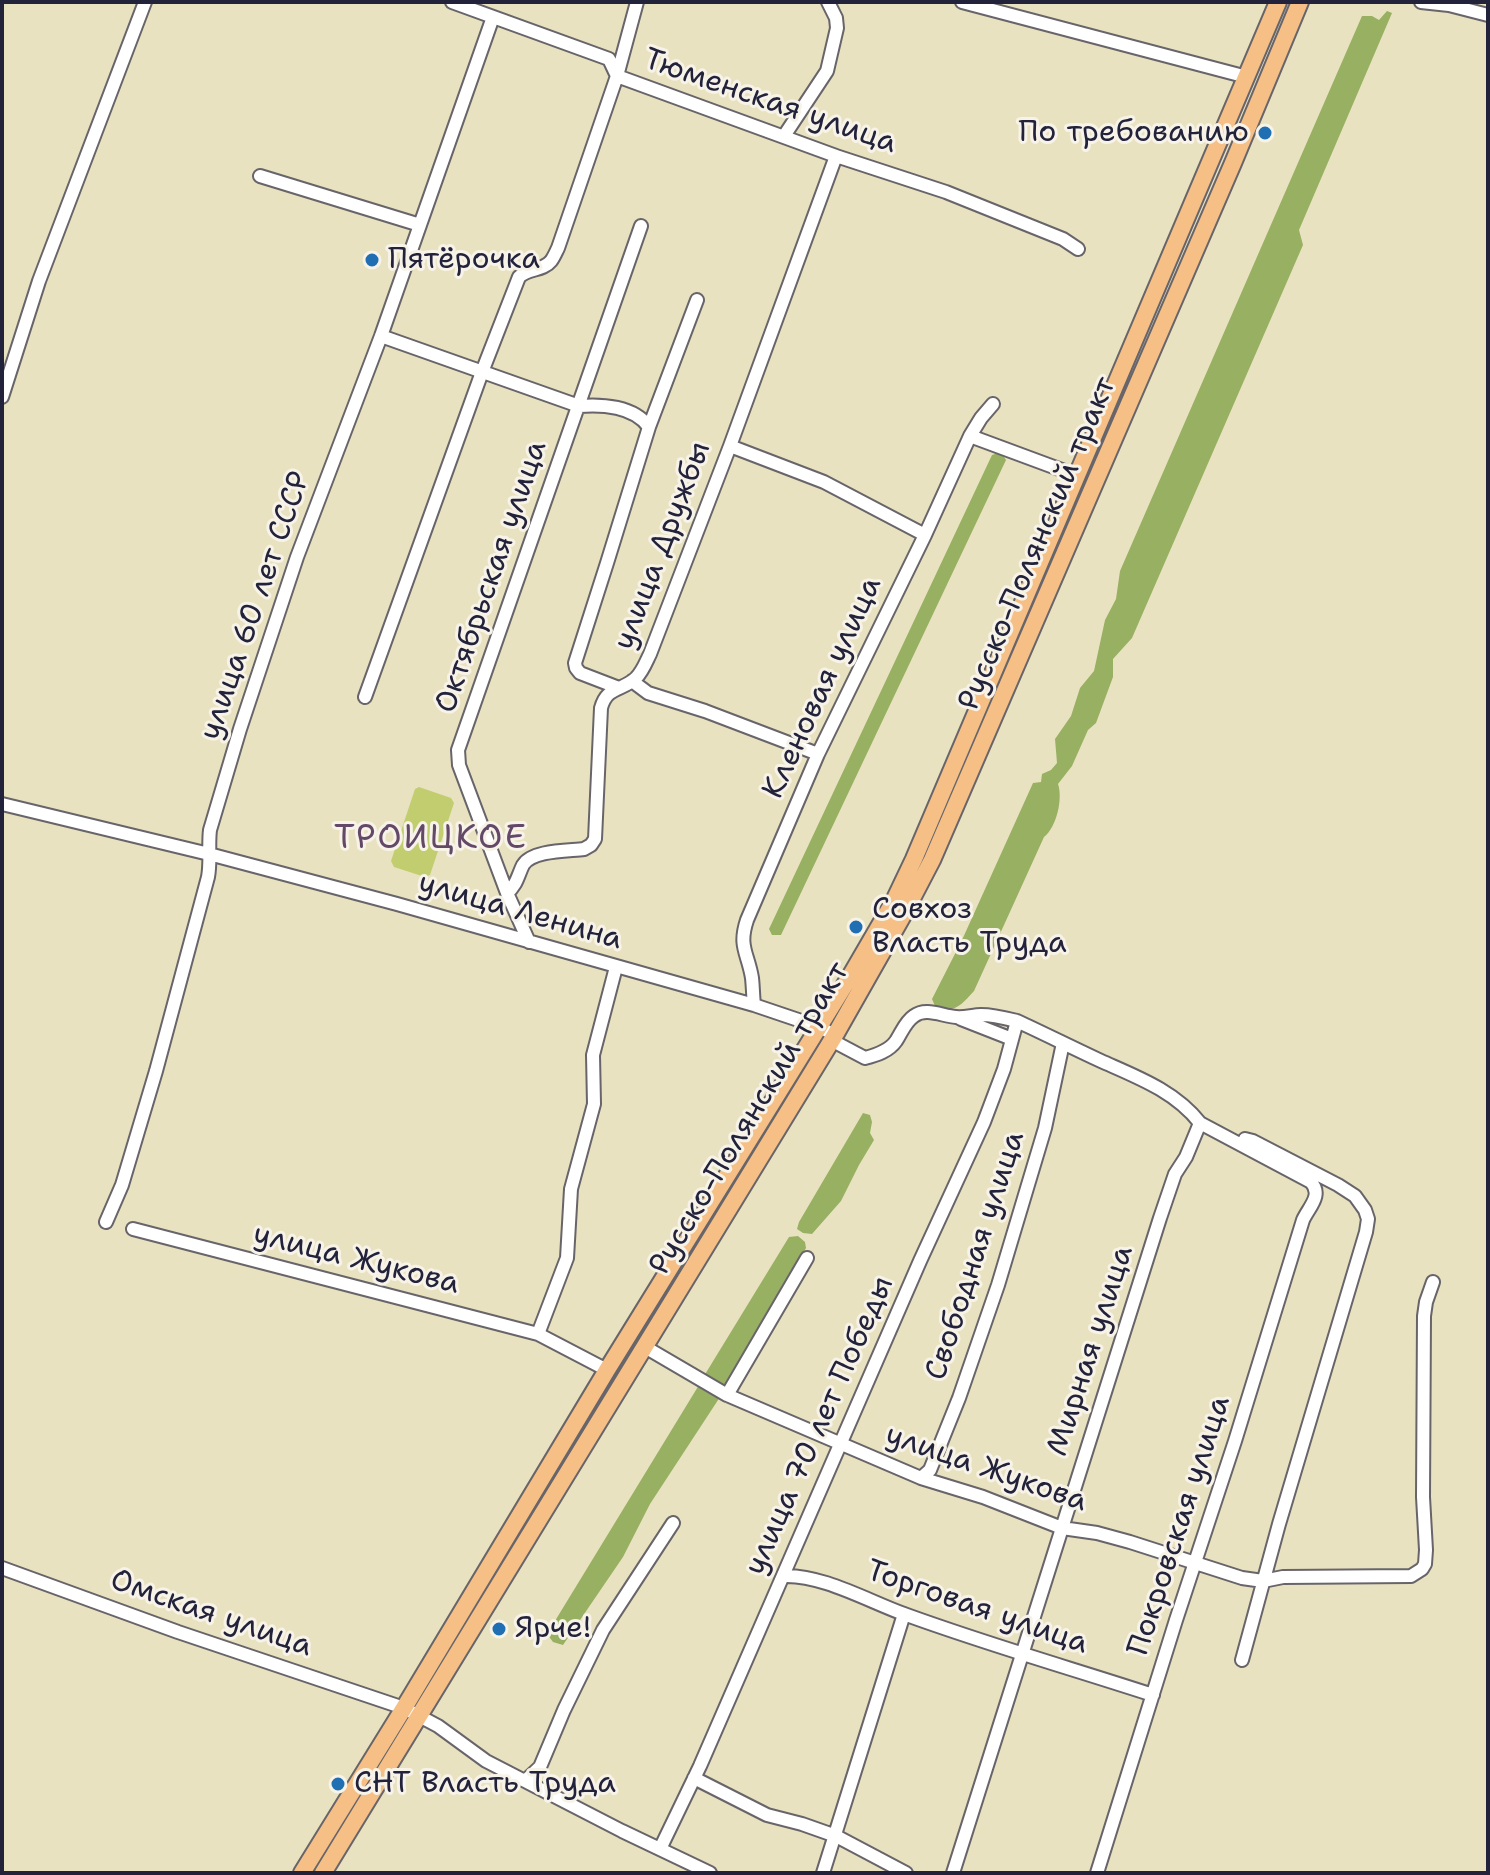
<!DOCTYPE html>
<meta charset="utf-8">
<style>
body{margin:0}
#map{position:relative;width:1490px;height:1875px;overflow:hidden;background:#e9e2c1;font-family:"Shantell Sans",sans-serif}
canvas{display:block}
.frame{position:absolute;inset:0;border:4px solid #22223b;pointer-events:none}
</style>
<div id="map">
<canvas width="1490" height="1875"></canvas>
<div class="frame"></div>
</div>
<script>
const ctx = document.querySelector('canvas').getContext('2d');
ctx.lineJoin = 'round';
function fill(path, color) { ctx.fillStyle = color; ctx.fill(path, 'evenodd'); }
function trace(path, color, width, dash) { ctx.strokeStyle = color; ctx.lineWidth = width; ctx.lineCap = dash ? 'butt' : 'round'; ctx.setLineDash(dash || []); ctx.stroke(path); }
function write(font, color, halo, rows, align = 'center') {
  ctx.font = font + ' "Shantell Sans",sans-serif'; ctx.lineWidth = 6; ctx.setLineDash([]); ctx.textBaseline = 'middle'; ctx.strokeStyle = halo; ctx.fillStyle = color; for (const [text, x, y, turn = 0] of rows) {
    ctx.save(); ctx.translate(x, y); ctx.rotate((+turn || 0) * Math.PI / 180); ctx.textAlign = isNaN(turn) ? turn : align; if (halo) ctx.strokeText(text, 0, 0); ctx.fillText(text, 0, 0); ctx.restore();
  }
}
const green = new Path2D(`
 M419 787 451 798 454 803 430 875 425 877 394 867 391 861 415 789Z`);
const forest = new Path2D(`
 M1387 11 1392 13 1299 230 1303 245 1132 638 1113 659V677L1096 723 1088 730 1072 766 1058 784C1063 798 1057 827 1044 837L974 991C961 1005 955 1014 935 1006L932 999 962 940 1033 783 1041 782 1042 774 1051 770 1057 763 1055 739 1071 716 1080 688 1094 671 1105 620 1116 599 1120 571 1362 16H1372L1379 20Z
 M1001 452 1006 460 781 935H772L769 929 992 455Z
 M863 1113 870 1115 872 1122 870 1133 874 1140 859 1165 841 1201 812 1234 803 1233 797 1229 799 1222Z
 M798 1236 805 1242 806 1248 757 1338 725 1388 704 1376 789 1237Z
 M699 1385 720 1397 650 1504 623 1557 563 1645 553 1642 547 1634Z`);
const minor = new Path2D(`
 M452 2 609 59 617 76 836 156 946 192 1063 239 1078 249
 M962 2 1247 77
 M1421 2 1449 5 1488 15
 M784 136 827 71 837 28 836 18 828 2
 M260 176 420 225
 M381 336 579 406C602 404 634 406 649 427L607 563 575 663 576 668 580 673 619 688
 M2 397 39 281 145 2
 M649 427 697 300
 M970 436 1078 476
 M730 446 824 482 925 535
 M632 681 648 693 705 711 818 754
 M365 697 482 372 519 277C528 268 543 271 551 261 554 257 556 252 558 248L617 76 637 2
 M2 804 209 854 397 904 754 1005 819 1027 835 1035
 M507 893C517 885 518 875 523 865 532 850 568 851 584 849L591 845 595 839 601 708C607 686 622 691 636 678 643 671 646 662 650 654L730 446 836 156
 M529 942 507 893 459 765 458 750 641 226
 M754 1005C753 996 753 987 752 978 748 953 738 947 747 920L818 754 925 535 970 436 981 418 993 404
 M961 1019 1012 1039
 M831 1040 865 1058C877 1055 889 1051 896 1041 902 1032 905 1022 914 1016 926 1007 942 1016 956 1017 964 1018 973 1015 981 1015 994 1015 1005 1018 1017 1021 1045 1034 1073 1048 1101 1061 1137 1077 1175 1091 1200 1123L1311 1182C1323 1195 1309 1207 1303 1220L1235 1441 1176 1620 1097 1873
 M106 1222 122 1185 156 1071 208 877C211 861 208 846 210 830L240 729 297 557 381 336 493 17
 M133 1229 538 1334 607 1370
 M538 1334 567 1258 571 1189 594 1104 593 1055 616 967
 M645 1347 727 1395 921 1478 983 1497 1062 1528 1097 1533 1130 1542 1242 1578 1263 1581 1283 1577 1411 1576 1422 1569 1425 1564 1426 1550 1423 1497 1424 1316 1426 1302 1433 1282
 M727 1395 807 1258
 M921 1478 930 1470 959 1398 998 1285 1045 1128 1063 1043
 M2 1568 178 1632 404 1708 438 1726 486 1761 622 1831 710 1873
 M783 1576C821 1574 868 1601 904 1614 986 1644 1070 1668 1153 1695
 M1242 1660 1279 1524 1366 1232 1368 1219 1365 1210 1355 1196 1338 1185 1253 1141 1245 1139
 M694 1778 767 1815 802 1824 836 1836 906 1873
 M525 1781 540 1767 564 1710 603 1630 673 1523
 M660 1849 700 1766 920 1261 984 1122 1004 1069 1017 1021
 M823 1873 904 1614
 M953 1873 1160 1218 1175 1174 1186 1157 1200 1123`);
const major = new Path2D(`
 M302 1873 404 1708 607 1370 851 975 894 901 914 859 1278 2
 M323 1873 835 1035 907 908 932 860 1233 163 1300 2`);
const markers = [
 [1265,133,8,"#1f6fb2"],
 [372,260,8,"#1f6fb2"],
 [856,927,8,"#1f6fb2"],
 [499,1629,8,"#1f6fb2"],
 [338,1784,8,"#1f6fb2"]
];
const streetNames = [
 ["Тюменская улица",770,102,19],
 ["Русско-Полянский тракт",1038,544,-67],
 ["улица Дружбы",663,546,-69],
 ["Октябрьская улица",492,577,-71],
 ["улица 60 лет СССР",256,606,-71],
 ["Кленовая улица",823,688,-65],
 ["улица Ленина",520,912,16],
 ["Русско-Полянский тракт",750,1119,-59],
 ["Свободная улица",976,1256,-72],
 ["улица Жукова",356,1260,14],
 ["Мирная улица",1091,1351,-72],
 ["улица 70 лет Победы",820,1426,-66],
 ["улица Жукова",986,1469,19],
 ["Покровская улица",1180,1526,-72],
 ["Торговая улица",977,1608,19],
 ["Омская улица",211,1614,19]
];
const poiNames = [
 ["По требованию",1249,133,"right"],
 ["Пятёрочка",388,260],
 ["Совхоз",872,910],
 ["Власть Труда",872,944],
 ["Ярче!",515,1629],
 ["СНТ Власть Труда",354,1784]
];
const quarterNames = [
 ["ТРОИЦКОЕ",431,839]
];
fill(green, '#c1cd6e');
fill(forest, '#98b061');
trace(minor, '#68656a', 16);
trace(major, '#68656a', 20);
trace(minor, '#fff', 12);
trace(major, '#f5bf86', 16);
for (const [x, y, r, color] of markers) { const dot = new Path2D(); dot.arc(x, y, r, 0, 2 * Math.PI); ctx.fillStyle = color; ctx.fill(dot); trace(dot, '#f7f3e8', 3); }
write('30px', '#22223b', '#f7f3e8', streetNames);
write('30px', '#22223b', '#f7f3e8', poiNames, 'left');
ctx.letterSpacing = '2px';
write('34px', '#634967', '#f7f3e8', quarterNames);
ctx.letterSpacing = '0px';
</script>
